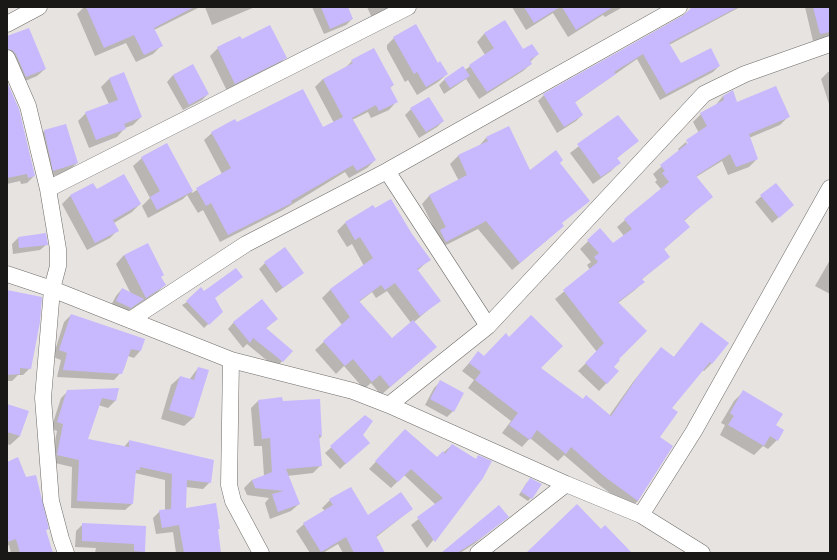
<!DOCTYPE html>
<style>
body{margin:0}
#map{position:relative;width:837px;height:560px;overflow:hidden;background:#e6e3e0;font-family:"Space Grotesk",sans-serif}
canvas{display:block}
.frame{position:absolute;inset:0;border:8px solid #191817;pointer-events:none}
</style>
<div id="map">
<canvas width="837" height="560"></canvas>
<div class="frame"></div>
</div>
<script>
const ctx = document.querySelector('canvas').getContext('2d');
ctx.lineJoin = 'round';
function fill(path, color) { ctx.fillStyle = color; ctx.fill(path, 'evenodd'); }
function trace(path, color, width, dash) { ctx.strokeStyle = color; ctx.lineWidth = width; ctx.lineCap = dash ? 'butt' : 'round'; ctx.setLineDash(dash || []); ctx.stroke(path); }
const shadow = new Path2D(`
 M84 7H200L154 30 162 45 153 54 136 62 126 43 95 56 77 14Z
 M205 7H255L212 25Z
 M312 7H347L352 19 346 25 324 34Z
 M367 7H388L382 13 372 18Z
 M512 7H623L605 17 603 15 568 37 553 13 526 30Z
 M694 7H740L669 45 680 64 719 66 713 72 660 100 637 59 574 103 582 115 576 121 557 133 538 101 544 95 682 16Z
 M805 7H830V36L813 41Z
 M504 21 523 51 538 54 530 62 531 64 523 71 479 99 466 79 444 94 439 85 445 79 465 70 485 55 477 42 484 34Z
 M395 37 438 64 447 74 438 82 417 95 408 80 405 82 387 49V45Z
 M7 41 45 69 37 76 18 84 7 61Z
 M218 48 286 57 278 65 227 91 210 56Z
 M352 61 393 85 390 88 396 102 389 110 371 118 368 112 352 120 375 160 367 168 349 178 345 172 283 210 220 242 203 210 198 213 187 195 183 199 148 218 142 206 150 198 133 166 142 158 166 145 192 193 222 174 204 140 212 133 236 124 323 128 334 123 315 87 323 79 345 68Z
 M192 65 208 94 202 100 183 110 167 82 173 75Z
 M828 72H830V107L821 79Z
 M123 73 141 117 133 125 125 128 117 137 89 148 78 121 86 113 109 104 101 87 109 79Z
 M7 83 34 176 27 183 21 184 20 181 7 184Z
 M723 96 737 103 788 117 780 125 749 138 757 159 749 167 728 175 722 161 696 177 712 196 684 221 689 227 663 250 669 257 641 280 643 282 635 290 618 303 613 367 618 371 599 391 578 371 597 352 555 299 590 270 587 265 591 262 580 249 600 230 613 244 624 236 617 227 661 189 655 182 657 180 653 174 679 151 678 149 686 142 689 148 688 142H686L699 133 693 122 701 114 715 106Z
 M411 109 443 121 437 127 419 138 405 115Z
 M618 116 637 141 616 159 619 163 611 171 593 184 570 153Z
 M65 125 77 163 67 172 44 179 35 140 44 131Z
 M508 128 530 172 559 163 561 224 555 233 512 270 478 229 438 249 437 234 422 204 429 196 459 181 450 164 458 156 479 146 486 138Z
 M93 184 96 191 140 204 132 212 114 223 118 230 110 238 87 250 62 204 70 196Z
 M775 184 793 205 772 223 755 202Z
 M345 223 411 235 429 260 417 271 440 300 414 322 436 347 381 395 371 383 364 389 344 366 336 374 315 350 342 325 322 298 330 290 364 266 352 244 347 247 337 231ZM387 291 411 323 392 339 359 302 372 292 376 298Z
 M45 234 47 244 40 250 13 254 12 244 18 238Z
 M124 255 160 277 165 285 156 293 124 314 110 307 116 296 122 289 131 294 116 264Z
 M830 260V294L815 286Z
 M265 263 303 273 276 293 259 269Z
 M242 277 214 298 222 311 204 328 182 305 204 292Z
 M7 291 30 368 23 375H18L12 381H7Z
 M71 315 143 340 140 351 134 358 128 356 124 369 114 380 57 377 61 360 53 357 64 322Z
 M277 319 265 329 291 351 276 368 247 344 243 348 228 329 234 322Z
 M701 323 712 363 704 371 702 370 671 408 658 437 638 501 630 508 598 484 564 455 558 461 530 438 522 447 502 433 511 421 468 388 474 380 462 371 478 353 484 357 540 368 583 400 609 416 633 382 654 356 673 358Z
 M198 368 193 418 184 426 161 419 171 385 180 377 189 380Z
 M440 382 453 411 447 417 425 405 434 388Z
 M118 389 115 401 108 408 98 405 87 440 124 447 129 441 210 482 203 489 186 487 185 509 219 528 217 531 220 553H176L173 532 156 534 153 518 160 511H165V480L135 473 132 504 125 510 71 508 72 467 51 462 57 431 51 429 61 398 68 391Z
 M743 392 775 425 777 440 768 449 763 446 754 455 720 435 725 425 721 423 734 401Z
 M259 400 282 402 319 400 321 437 318 440 321 465 313 473 287 476 299 504 291 511 270 519 265 503 269 498 247 495 244 488 252 480 264 476 262 446H254L251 408Z
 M7 405 20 436 10 445 7 444Z
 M365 417 362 436V448L340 469 325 453Z
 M399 437 436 459 452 445 476 460 482 478 427 548 411 525 436 505 404 475 391 488 369 469Z
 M7 463 47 529 45 531 52 553H11L9 545 7 546Z
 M527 482 531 498 528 501 519 495Z
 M351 488 368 517 412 509 375 538 383 553H343L338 544 323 553H310L296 531 304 524 325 511 322 508 330 500Z
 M507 517 474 544 460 553H442Z
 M83 524 145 527 144 551 142 553H95L96 548 75 547 76 531Z`);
const building = new Path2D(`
 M86 7H194L154 28 163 46 144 55 134 35 104 48Z
 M321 7H348L353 19 330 29Z
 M524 7H560L534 23Z
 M562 7H613L576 30Z
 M692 7H738L669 43 681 63 711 48 720 66 666 94 643 54 614 72 616 74 575 102 583 115 564 127 543 94 684 15Z
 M813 7H830V32L820 34Z
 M505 20 523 49 532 44 539 54 530 60 532 64 487 92 469 65 494 48 484 33Z
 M416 24 438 63 440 61 448 74 426 87 417 72 414 74 393 37Z
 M270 25 287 58 235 84 217 47 240 36 242 39Z
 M29 28 46 69 26 77 16 54 12 50 7 49V36Z
 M374 48 394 85 390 87 398 102 379 111 376 105 352 118 376 160 357 171 353 165 291 201 292 203 228 235 211 203 206 206 196 188 231 168 211 132 235 119 237 122 303 89 323 127 343 117 323 79 353 63 351 60Z
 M193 64 209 94 189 105 173 75Z
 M463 66 470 76 450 88 444 79Z
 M124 72 142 117 124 124 126 129 96 140 85 112 118 100 109 78Z
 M7 82 19 109 35 176 28 178 27 174 7 178Z
 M776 86 790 117 749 134 758 159 736 167 730 154 696 176 713 197 684 220 690 227 664 249 670 257 642 279 645 282 618 302 647 331 619 359 620 360 614 367 619 371 607 384 585 363 604 343 563 290 598 262 594 257 599 253 587 240 600 228 613 243 632 229 624 219 669 182 662 173 665 171 660 165 688 143 686 140 707 126 700 113 724 100 723 96 733 90 737 102Z
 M429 97 444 121 426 132 410 108Z
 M618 115 639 141 617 158 621 163 601 177 577 144Z
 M66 124 78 163 53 171 44 130Z
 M509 126 530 170 556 150 563 160 560 163 590 201 562 223 564 226 520 263 486 221 446 242 440 230 446 227 429 195 467 175 458 155 488 141 486 137Z
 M167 143 193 191 157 210 150 197 160 191 141 157Z
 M124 174 141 204 113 220 119 231 95 243 70 195 93 183 97 189Z
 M776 183 794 205 779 218 760 195Z
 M391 199 412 234 431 260 417 269 441 301 420 316 395 283 385 290 381 285 359 301 392 338 413 320 437 347 390 387 380 375 372 382 353 359 345 366 323 341 350 317 330 289 373 258 360 237 355 240 345 222 373 205 375 208Z
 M46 233 48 245 19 248 18 237Z
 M148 243 164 275 161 277 166 285 146 298 124 255Z
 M285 247 304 273 283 288 264 262Z
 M236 268 243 277 215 298 223 312 209 325 186 301 201 287 204 291Z
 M122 288 144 299 131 308 116 301Z
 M7 290 42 297 40 322 31 369 20 368V374L7 375Z
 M262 299 278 319 266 328 293 351 283 362 253 338 250 343 233 322Z
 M71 314 145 339 141 351 131 349 122 374 63 370 67 353 59 350Z
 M531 315 563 346 541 368 583 399 586 395 611 416 640 373 661 347 674 357 701 322 729 343 712 364 710 362 672 408 678 412 660 437 673 446 638 501 605 477 571 447 566 454 537 430 530 440 509 425 518 413 475 380 481 372 469 363 478 351 484 356 506 333 509 337Z
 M198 367 209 370 194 418 169 410 180 376 194 380Z
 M440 380 464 393 454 412 430 399Z
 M119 388 116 401 102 398 88 439 129 447V440L214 460 211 483 187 480 186 508 216 503 220 529H218L221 553H184L179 525 162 528 159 510 171 509 172 474 140 467V470H136L133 504 77 501 79 460 57 455 63 424 57 422 67 390Z
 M743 390 783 414 776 425 784 430 778 441 770 436 764 446 728 425 734 416 730 413Z
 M282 397 283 401 320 399 322 437 319 434 322 466 286 469 300 504 278 512 272 494 284 491 255 488 252 480 272 472 270 438 262 439 258 400Z
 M7 404 29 411 20 436 7 432Z
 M365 415 373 421 363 435 370 443 346 464 330 446Z
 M405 429 437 457 443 451 445 454 452 444 476 459 478 455 492 461 483 478 435 542 417 517 443 498 411 469 398 482 375 461Z
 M18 457 26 477 36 475 49 529 46 530 53 553H20L16 539 7 542V462Z
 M530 478 542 484 532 499 521 492Z
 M351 487 368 515 401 492 413 509 376 536 385 553H354L346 537 321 552 303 523 333 505 329 499Z
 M577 504 601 529 605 525 632 553H526Z
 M499 505 509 517 481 538 457 553H441Z
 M82 523 146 526 145 552 134 551V544L82 541Z`);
const minor = new Path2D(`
 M7 24 39 7
 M7 58 28 106 48 189 58 249V266L52 289 43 398 51 501 61 539 66 553
 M387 171 488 326
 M48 189 408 7
 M7 274 52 289 231 360 353 391 389 405 566 484 641 515 702 553
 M130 320 246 244 387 171 679 7
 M231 360 229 485 233 501 261 553
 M389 405 488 326 704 94 745 74 830 44
 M641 515 694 431 830 188
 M478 553 566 484`);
fill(shadow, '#0003');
fill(building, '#c8b8fe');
trace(minor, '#6f6c6a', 17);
trace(minor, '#fff', 16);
</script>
